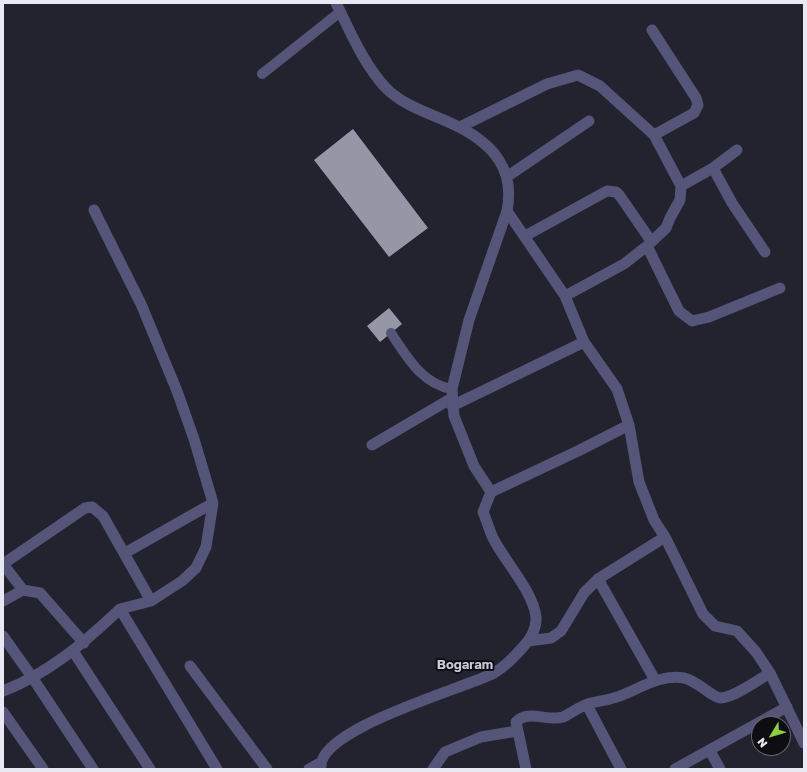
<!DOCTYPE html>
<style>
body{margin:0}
#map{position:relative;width:807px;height:772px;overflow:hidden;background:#22232f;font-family:"Golos Text",sans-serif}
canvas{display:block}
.frame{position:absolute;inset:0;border:4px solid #e8e9f2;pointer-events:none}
.north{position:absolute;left:751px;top:716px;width:40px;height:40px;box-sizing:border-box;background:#0d0d12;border:1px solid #65656c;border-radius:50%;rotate:232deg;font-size:11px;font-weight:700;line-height:16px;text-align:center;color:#e8e9f2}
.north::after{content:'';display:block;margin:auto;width:14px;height:18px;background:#8ece43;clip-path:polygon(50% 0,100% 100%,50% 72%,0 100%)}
</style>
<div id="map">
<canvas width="807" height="772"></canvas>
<div class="frame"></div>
<div class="north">N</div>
</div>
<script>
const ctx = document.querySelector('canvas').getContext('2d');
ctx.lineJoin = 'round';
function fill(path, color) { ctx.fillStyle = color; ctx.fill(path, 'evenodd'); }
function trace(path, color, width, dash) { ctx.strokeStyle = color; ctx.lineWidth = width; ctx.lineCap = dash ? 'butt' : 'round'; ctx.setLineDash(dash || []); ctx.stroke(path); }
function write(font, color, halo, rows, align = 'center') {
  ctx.font = font + ' "Golos Text",sans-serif'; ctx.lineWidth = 4; ctx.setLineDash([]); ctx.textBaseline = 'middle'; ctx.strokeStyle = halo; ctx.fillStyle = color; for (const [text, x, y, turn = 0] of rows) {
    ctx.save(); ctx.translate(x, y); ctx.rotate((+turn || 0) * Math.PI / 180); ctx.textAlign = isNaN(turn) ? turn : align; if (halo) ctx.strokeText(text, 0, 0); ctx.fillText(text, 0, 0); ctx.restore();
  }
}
const building = new Path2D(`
 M353 129 428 228 389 257 314 160Z
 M389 308 402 324 380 342 367 326Z`);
const service = new Path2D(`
 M262 74 340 12
 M391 333C407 357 422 384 452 389`);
const minor = new Path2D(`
 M652 30 696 98 698 105 694 113 654 135
 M460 127 547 84 578 75 600 86 654 135 681 186 680 200 670 218 666 228 647 246 624 264 565 296
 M713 168 732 203 765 252
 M508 176 589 121
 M681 186 713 168 737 150
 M94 210 141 304 177 391 194 439 213 503 206 547 196 568 182 581 151 601 120 609
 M507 211 565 296 584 342 617 389 629 425 639 482 654 520 665 537 703 614 715 626 737 631 756 652 770 673 804 743
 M525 236 607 191 616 192 620 196 651 241
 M647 246 679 311 692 321 709 317 780 288
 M452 406 584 342
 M372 445 452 398
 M491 492 578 451 629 425
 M125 553 213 503
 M3 564 85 508 92 507 103 516 151 601
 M3 564 23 590
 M598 579 655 680
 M3 601 23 590 40 593 84 643
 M3 636 32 677 93 769
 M528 641 551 638 561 631 584 593 598 579 665 537
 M73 651 150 769
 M190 666 267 769
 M3 691C48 674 85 642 120 609L217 769
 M587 705 621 769
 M3 712 43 769
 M710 751 720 769
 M309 769 320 763
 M433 769 445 752 481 737 517 731
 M526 769 516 722C527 709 549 722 563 717 571 713 579 707 588 704 598 701 610 700 620 696 641 688 660 674 684 678 696 680 713 698 721 698 735 697 758 680 770 673
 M675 769 787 707`);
const tertiary = new Path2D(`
 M321 769C315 729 463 689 494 673 506 666 514 657 523 647 530 640 537 628 536 617 533 591 505 562 493 538 489 530 487 521 483 512L491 492 474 466 454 416 452 389 469 320 507 211C515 170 494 145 459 127 434 114 405 108 385 87 363 63 350 31 336 3`);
const quarterNames = [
 ["Bogaram",465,665]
];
fill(building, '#9597a6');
trace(service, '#545578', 10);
trace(minor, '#545578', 11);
trace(tertiary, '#545578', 11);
write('bold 13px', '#c8cada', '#0d0d12', quarterNames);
</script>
